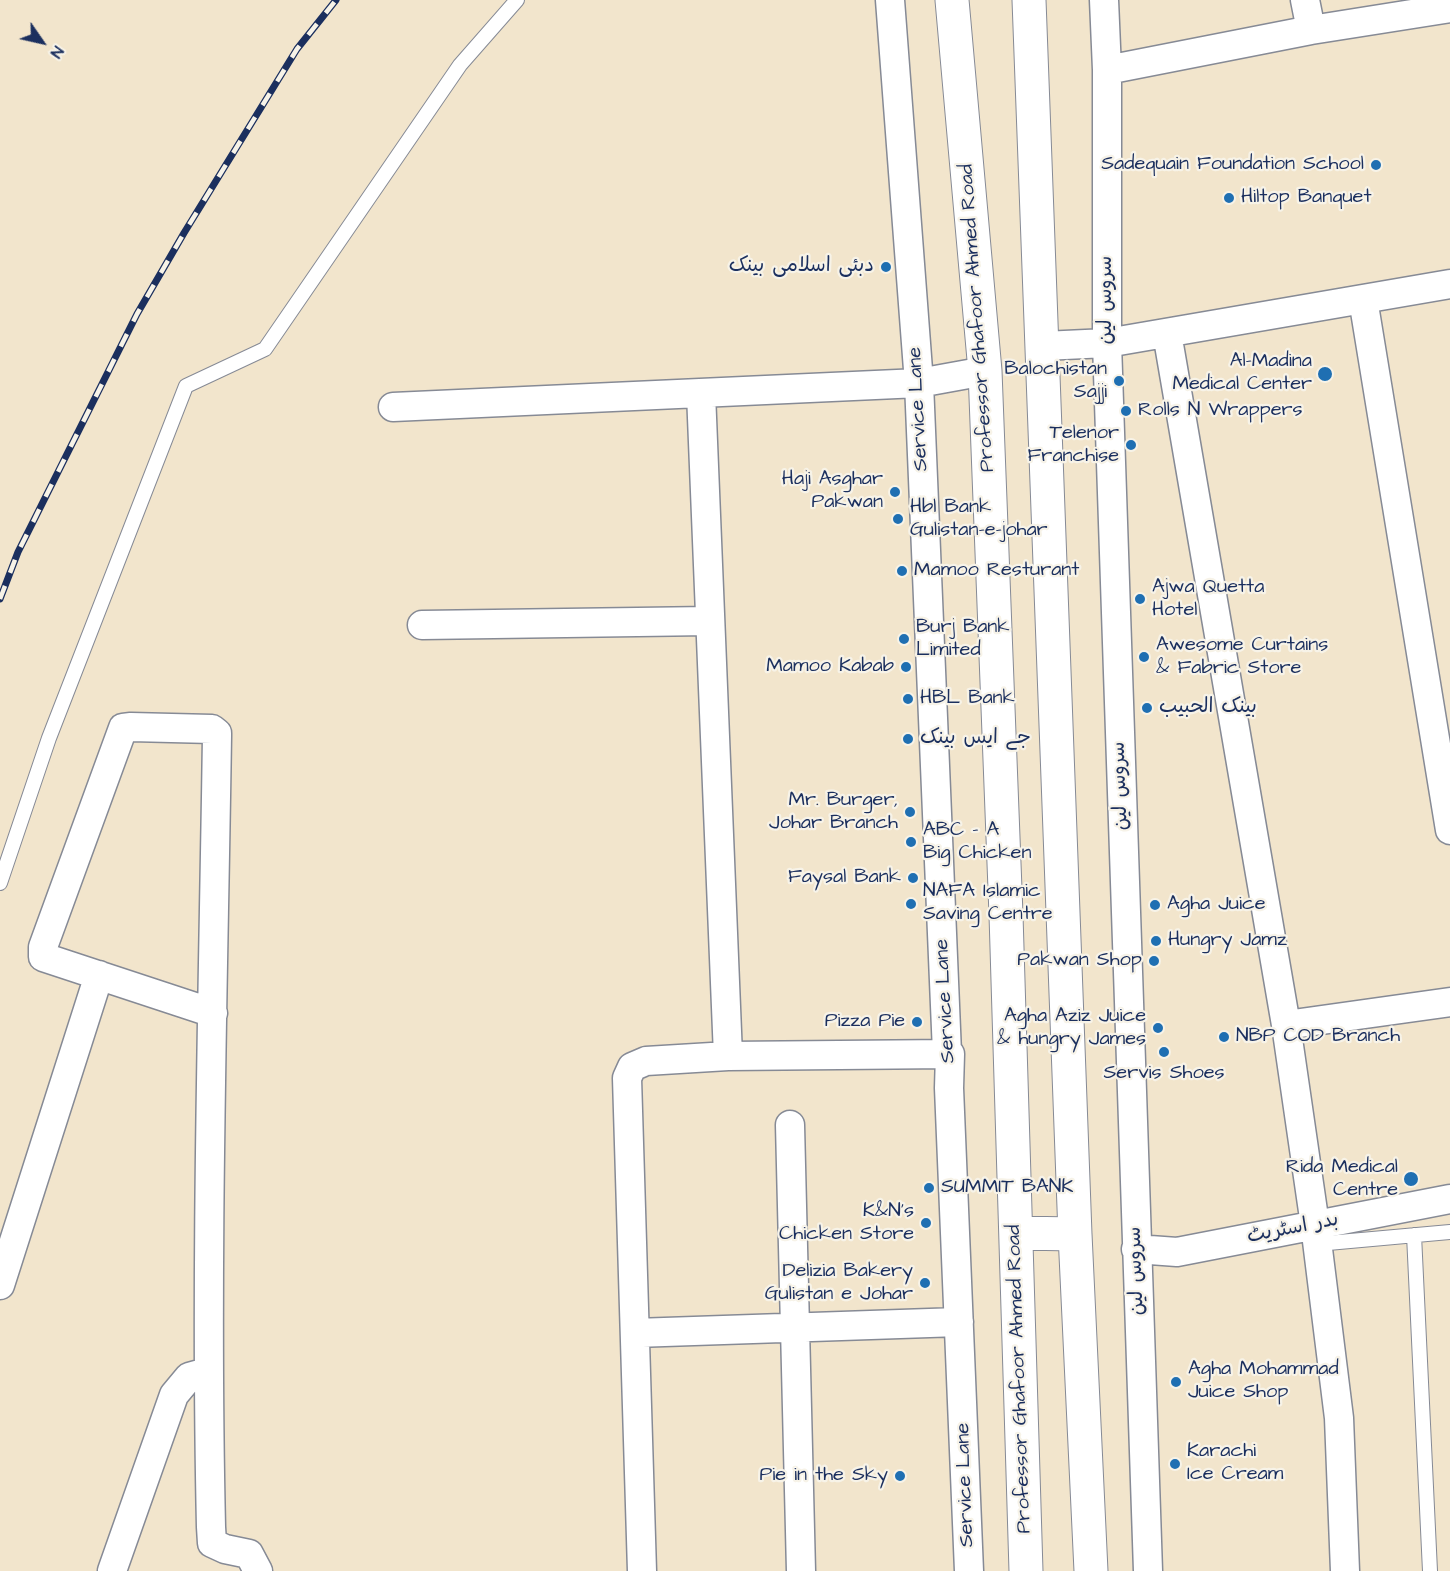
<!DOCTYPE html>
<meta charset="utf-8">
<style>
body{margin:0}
#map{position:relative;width:1450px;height:1571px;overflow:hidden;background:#f2e5cc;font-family:"Architects Daughter",sans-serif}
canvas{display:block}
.north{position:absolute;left:12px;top:12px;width:60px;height:60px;-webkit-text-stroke:4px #f7f3e8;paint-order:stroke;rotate:124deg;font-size:16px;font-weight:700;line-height:24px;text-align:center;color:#1b2f5e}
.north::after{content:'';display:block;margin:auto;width:21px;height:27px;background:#1b2f5e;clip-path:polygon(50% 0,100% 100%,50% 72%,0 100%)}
</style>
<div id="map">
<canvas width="1450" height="1571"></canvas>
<div class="north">N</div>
</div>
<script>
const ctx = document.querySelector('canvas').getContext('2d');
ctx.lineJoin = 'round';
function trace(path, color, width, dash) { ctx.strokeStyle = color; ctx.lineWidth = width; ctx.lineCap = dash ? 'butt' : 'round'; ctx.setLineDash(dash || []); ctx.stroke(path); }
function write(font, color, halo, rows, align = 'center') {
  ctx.font = font + ' "Architects Daughter","Playpen Sans Arabic",sans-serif'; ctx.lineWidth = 4.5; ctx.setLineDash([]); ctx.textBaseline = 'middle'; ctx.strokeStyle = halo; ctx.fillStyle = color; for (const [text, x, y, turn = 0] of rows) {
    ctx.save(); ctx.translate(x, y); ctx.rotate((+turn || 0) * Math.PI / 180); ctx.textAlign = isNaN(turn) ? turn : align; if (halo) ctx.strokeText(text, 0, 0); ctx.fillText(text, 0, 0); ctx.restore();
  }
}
const service = new Path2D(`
 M0 883 49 738 186 386 265 349 460 65 517 0
 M1414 1235 1430 1571
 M1317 1244 1450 1232`);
const minor = new Path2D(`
 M890 0 919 383 947 1053 950 1054 949 1088 969 1571
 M1104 0 1107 70V343L1148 1571
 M1305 0 1311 30
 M1107 70 1311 30 1450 8
 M1363 299 1450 830
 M1167 333 1286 1025 1315 1225 1339 1418 1345 1571
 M1043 346 1107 343 1450 284
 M701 393 728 1056
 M393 407 919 383 985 371
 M422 625 709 621
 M213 1013 43 957V947L123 728 131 727 212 729 217 733V736C213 1000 205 1263 211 1527L212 1543 225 1549 249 1554 258 1571
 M1286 1025 1450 1002
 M790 1125 801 1571
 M1136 1249 1177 1252 1450 1199
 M0 1285 99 975
 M635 1333 959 1322
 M112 1571 174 1395 189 1377 207 1372
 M642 1571 627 1078 632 1067 646 1061 728 1056 950 1054`);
const primary = new Path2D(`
 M952 0 985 371 1006 915 1026 1571
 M1029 0 1075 1234 1091 1571
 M1016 1233 1075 1234`);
const rail = new Path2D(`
 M0 599 18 552 137 314 184 233 297 49 336 0`);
const markers = [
 [1376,165,6,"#1f6fb2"],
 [1229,198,6,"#1f6fb2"],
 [886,267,6,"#1f6fb2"],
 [1325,374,8,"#1f6fb2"],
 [1119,381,6,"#1f6fb2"],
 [1126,411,6,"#1f6fb2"],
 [1131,445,6,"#1f6fb2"],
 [895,492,6,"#1f6fb2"],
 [898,519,6,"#1f6fb2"],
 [902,571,6,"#1f6fb2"],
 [1140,599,6,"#1f6fb2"],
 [904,639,6,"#1f6fb2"],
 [1144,657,6,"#1f6fb2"],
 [906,667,6,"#1f6fb2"],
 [908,699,6,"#1f6fb2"],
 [1147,708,6,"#1f6fb2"],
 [908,739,6,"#1f6fb2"],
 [910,812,6,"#1f6fb2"],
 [911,842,6,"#1f6fb2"],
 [913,878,6,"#1f6fb2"],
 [911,904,6,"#1f6fb2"],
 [1155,905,6,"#1f6fb2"],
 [1156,941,6,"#1f6fb2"],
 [1154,961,6,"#1f6fb2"],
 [917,1022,6,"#1f6fb2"],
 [1158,1028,6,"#1f6fb2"],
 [1224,1037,6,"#1f6fb2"],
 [1164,1052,6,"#1f6fb2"],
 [1411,1179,8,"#1f6fb2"],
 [929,1188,6,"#1f6fb2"],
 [926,1223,6,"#1f6fb2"],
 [925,1283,6,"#1f6fb2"],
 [1176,1382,6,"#1f6fb2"],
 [1175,1464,6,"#1f6fb2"],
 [900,1476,6,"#1f6fb2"]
];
const poiNames = [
 ["Sadequain Foundation School",1364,165,"right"],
 ["Hiltop Banquet",1241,198],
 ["دبئی اسلامی بینک",874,267,"right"],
 ["Al-Madina",1312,362,"right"],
 ["Medical Center",1312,385,"right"],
 ["Balochistan",1107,370,"right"],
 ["Sajji",1107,393,"right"],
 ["Rolls N Wrappers",1138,411],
 ["Telenor",1119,434,"right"],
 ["Franchise",1119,457,"right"],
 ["Haji Asghar",883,480,"right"],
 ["Pakwan",883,503,"right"],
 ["Hbl Bank",910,508],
 ["Gulistan-e-johar",910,531],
 ["Mamoo Resturant",914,571],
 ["Ajwa Quetta",1152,588],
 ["Hotel",1152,611],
 ["Burj Bank",916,628],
 ["Limited",916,651],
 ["Awesome Curtains",1156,646],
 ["& Fabric Store",1156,669],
 ["Mamoo Kabab",894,667,"right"],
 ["HBL Bank",920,699],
 ["بينک الحبيب",1159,708],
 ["جے ایس بینک",920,739],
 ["Mr. Burger,",898,801,"right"],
 ["Johar Branch",898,824,"right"],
 ["ABC - A",923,831],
 ["Big Chicken",923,854],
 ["Faysal Bank",901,878,"right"],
 ["NAFA Islamic",923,892],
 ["Saving Centre",923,915],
 ["Agha Juice",1167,905],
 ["Hungry Jamz",1168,941],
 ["Pakwan Shop",1142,961,"right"],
 ["Agha Aziz Juice",1146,1017,"right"],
 ["& hungry James",1146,1040,"right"],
 ["Pizza Pie",905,1022,"right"],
 ["NBP COD Branch",1236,1037],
 ["Servis Shoes",1164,1074,"center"],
 ["Rida Medical",1398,1168,"right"],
 ["Centre",1398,1191,"right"],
 ["SUMMIT BANK",941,1188],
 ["K&N's",914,1212,"right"],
 ["Chicken Store",914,1235,"right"],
 ["Delizia Bakery",913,1272,"right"],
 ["Gulistan e Johar",913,1295,"right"],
 ["Agha Mohammad",1188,1370],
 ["Juice Shop",1188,1393],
 ["Karachi",1187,1452],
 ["Ice Cream",1187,1475],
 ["Pie in the Sky",888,1476,"right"]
];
const streetNames = [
 ["سروس لین",1107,300,-90],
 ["Professor Ghafoor Ahmed Road",978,318,-94],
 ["Service Lane",919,409,-93],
 ["سروس لین",1121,786,-92],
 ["Service Lane",946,1001,-93],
 ["بدر اسٹریٹ",1293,1229,-11],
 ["سروس لین",1137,1271,-92],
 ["Professor Ghafoor Ahmed Road",1020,1379,-92],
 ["Service Lane",966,1485,-92]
];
trace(service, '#868a95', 16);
trace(minor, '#868a95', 31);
trace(primary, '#868a95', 35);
trace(service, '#fff', 14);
trace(minor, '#fff', 28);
trace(primary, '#fff', 33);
trace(rail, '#1b2f5e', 7);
trace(rail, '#f7f3e8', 4.5, [14]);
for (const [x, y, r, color] of markers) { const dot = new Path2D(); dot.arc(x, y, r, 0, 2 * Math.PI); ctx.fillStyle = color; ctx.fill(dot); trace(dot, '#f7f3e8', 2); }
write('20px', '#1b2f5e', '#f7f3e8', poiNames, 'left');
write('20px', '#1b2f5e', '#f7f3e8', streetNames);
</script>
